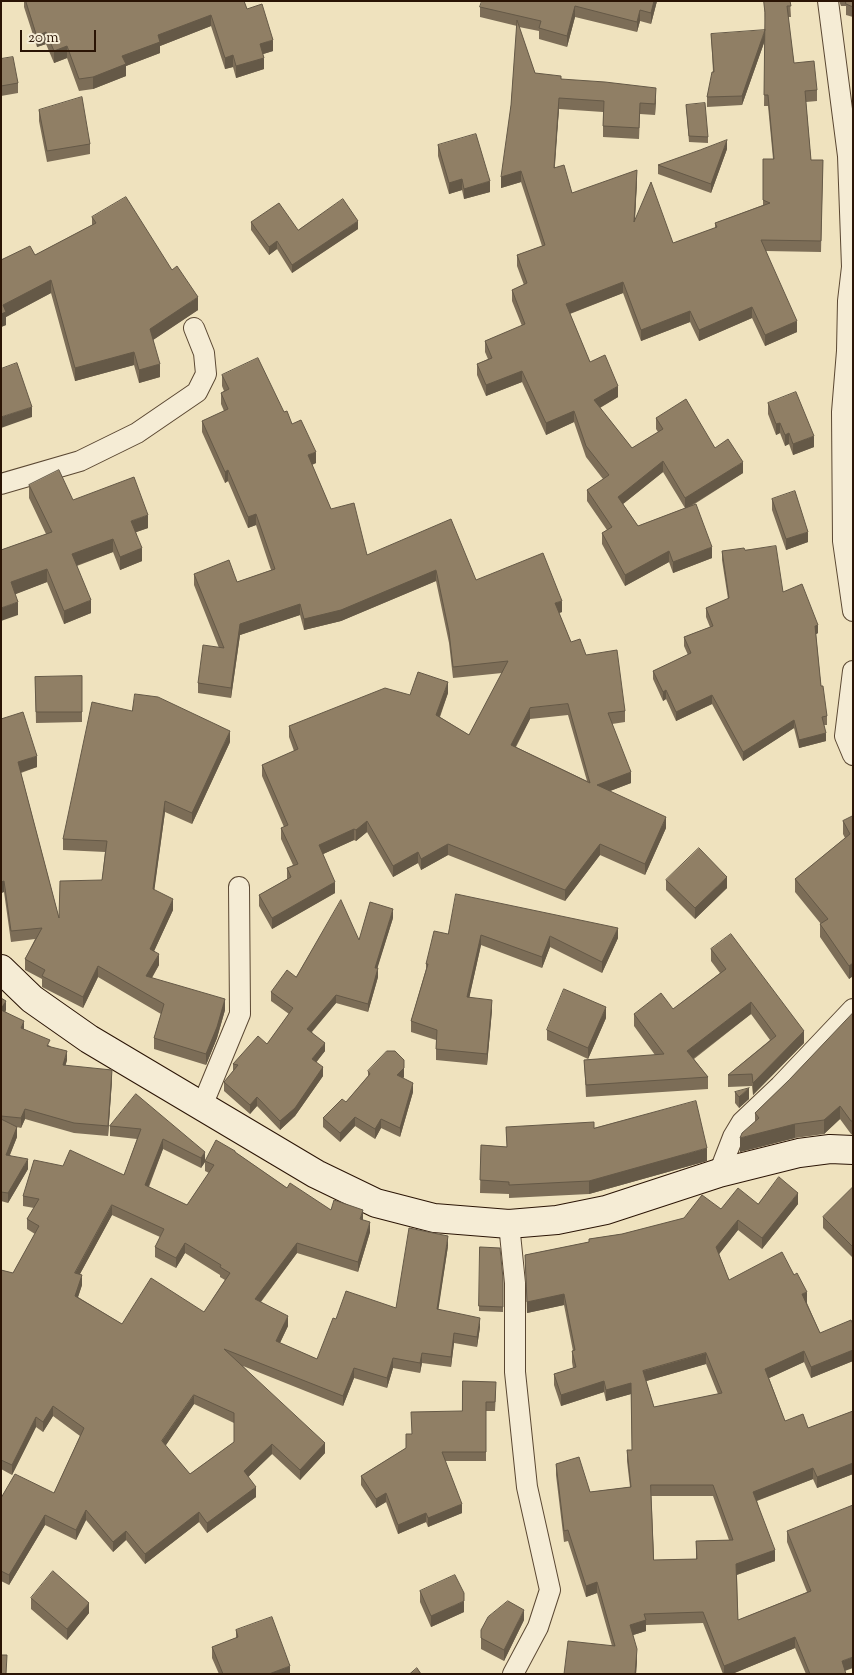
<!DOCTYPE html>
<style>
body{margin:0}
#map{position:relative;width:854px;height:1675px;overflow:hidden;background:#efe2be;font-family:"Sorts Mill Goudy",serif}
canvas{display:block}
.frame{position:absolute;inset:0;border:2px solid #2a1405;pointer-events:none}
.scale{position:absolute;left:20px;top:30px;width:76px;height:22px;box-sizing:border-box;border:2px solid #2a1405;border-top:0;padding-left:6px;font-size:15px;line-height:18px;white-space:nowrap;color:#2a1405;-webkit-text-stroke:4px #f5ecd5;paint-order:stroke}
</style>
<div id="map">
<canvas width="854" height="1675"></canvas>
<div class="frame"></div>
<div class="scale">20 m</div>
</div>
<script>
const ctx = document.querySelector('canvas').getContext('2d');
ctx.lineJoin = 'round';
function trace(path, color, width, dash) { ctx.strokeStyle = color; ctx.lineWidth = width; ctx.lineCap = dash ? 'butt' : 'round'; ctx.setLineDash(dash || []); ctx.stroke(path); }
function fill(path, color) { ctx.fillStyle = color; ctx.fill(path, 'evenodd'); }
const street = new Path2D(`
 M828 1 848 156 852 267 848 301 847 351 842 412 843 541 853 611
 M1 484 80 461 137 433 197 392 206 374 204 353 194 328
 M853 671 845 736 853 755
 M202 1106 240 1014 239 887
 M719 1173 733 1137 742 1122 780 1086 853 1009
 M509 1224 515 1283V1372L527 1487 550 1590 538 1627 513 1674`);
const secondary = new Path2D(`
 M1 969 32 999 89 1039 316 1174 376 1203 434 1218 509 1224 557 1220 606 1210 719 1173 799 1153 830 1149 853 1150`);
const wall = new Path2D(`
 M24 1H244L247 9 273 51 263 54 264 69 236 78 233 67 225 69 211 26 160 46V53L126 66V76L93 89 79 91 67 58 54 63 46 44 37 47 24 7Z
 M657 1 651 24 640 21 637 32 575 17 567 47 539 39V31L519 27 535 73 561 79 656 99 655 115 640 114 639 139 603 137V112L559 109 554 168 572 193 637 181 635 221 673 243 715 228V223L763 205V159H773L768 106H764L765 23 764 1H790L791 17H788L794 63 817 90V101L806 102 811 160H823L821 252 766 251 797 332 765 346 752 318 699 341 690 322 641 341 623 293 570 314 590 362 618 397 600 408 632 448 658 432 656 429V418L715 448 743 473 693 505 712 558 673 573 669 562 625 586 602 544V533L607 530 587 501V490L603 479 586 457 574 422 546 435 522 382 486 396 477 375V364L488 359 485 352V341L522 326 512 301V290L524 285 517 266V255L542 246 521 182 501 188 511 105 517 26 480 17V7ZM663 472 685 508 638 526 623 504Z
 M839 1H853V17L846 15V6H841Z
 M711 34 765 40 742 105 707 107V97L713 72Z
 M1 59 18 83V93L1 96Z
 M686 105 708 137V143L689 142Z
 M39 110 90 144V154L47 162 39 121Z
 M438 145 490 192 464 199 462 190 449 194 438 156Z
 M727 149 711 193 658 174V165Z
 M92 217 198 310 153 340 160 377 139 383 134 365 75 381 51 293 6 317V325L1 327V260L35 255 92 225Z
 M251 222 298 230 358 229 292 273 277 249 269 255 251 230Z
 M222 375 284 412 292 424 316 463 312 465 331 509 367 555 476 580 562 612 559 613 571 642 586 655 625 711V722L612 724 631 783 610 791 666 828 645 875 600 855 565 901 448 855 421 870 418 863 393 877 367 832 356 841 354 840 323 854 335 893 272 929 259 906V895L287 879V868L293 865 281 839V828L284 827 262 776V765L294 751 289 737V726L410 695 448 693 440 717 469 735 502 673 453 678 449 643 436 581 341 621 304 630 300 615 240 635 231 698 198 693V683L219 648 194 585V574L237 582 271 570 256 525 248 528 228 481 225 483 202 432V421L224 411 221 404V393L224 391 222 386ZM568 715 587 781 516 747 530 719Z
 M768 403 814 447 793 455 789 444 785 446 780 433 776 435 768 414Z
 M29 485 148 528 136 532 142 561 120 570 113 552 77 566 91 613 64 624 47 582 15 594 18 615 1 550 46 534 29 498Z
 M772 499 808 542 786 550 772 510Z
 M745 550 783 592 818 633 816 634 821 686 827 716V725H824L826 741 799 748 794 728 743 761 712 704 676 721 666 699 663 701 653 679V671L688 655 684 646V637L710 627 706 617V608L728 599 722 560V551Z
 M82 676V722L36 723 35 677Z
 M1 719 37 767 21 773 59 918 102 880 105 852 63 850V839L230 742 192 824 165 812 154 890 173 910 154 951 159 965 152 978 225 1010 217 1038 206 1065 154 1049V1038L161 1014 98 977 83 1008 42 987V979L25 970V959L35 939 11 942 4 892 1 893Z
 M853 816V976L849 979 820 937V924H821L795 892V879L845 838 843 834V821Z
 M666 880 727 888 695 919 666 890Z
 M393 918 377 968 378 977 368 1012 336 1003 312 1032 325 1051 316 1062 323 1076 295 1116 280 1130 257 1106 250 1114 224 1091V1082L233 1072V1064L267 1044 289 1014 271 1001V992L359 940Z
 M448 934 618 938 602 973 550 947 542 968 481 945 469 998 492 1010 487 1065 436 1060V1040L411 1032V1021L426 969V964Z
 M711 949 804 1043 753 1095 752 1086 728 1087V1075L770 1040 751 1014 694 1059 708 1077V1089L586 1097 584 1060 655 1055 634 1026V1014L673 1009 720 973 711 961Z
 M1 998 6 1010 5 1011 24 1029 50 1046 67 1060 65 1066 112 1080 108 1136 74 1133 25 1119 21 1128 17 1127V1137L10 1155 28 1169 8 1203 1 1201Z
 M853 1013V1135L851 1134 840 1119 824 1134 795 1138 740 1152 755 1122V1113L789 1080Z
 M606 1018 588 1059 547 1040V1030Z
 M368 1071 404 1077 403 1078 413 1092 400 1137 381 1128 375 1139 355 1126 340 1142 323 1127V1118L346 1102 368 1076Z
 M735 1092 749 1099 739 1108 735 1103Z
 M136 1094 205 1160 235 1152 287 1188 331 1210 363 1220 370 1232 358 1272 297 1253 261 1302 288 1326 280 1343 317 1359 336 1319 396 1308 448 1246 438 1309 480 1327 477 1347 454 1343 451 1367 422 1363 420 1373 393 1368 387 1388 354 1378 343 1406 243 1366 325 1453 300 1480 272 1454 248 1477 256 1497 207 1533 199 1522 145 1564 126 1540 113 1552 86 1520 76 1540 45 1525 9 1585 1 1581V1498L54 1493 80 1436 53 1416 43 1432 36 1427 12 1475 1 1469V1270L13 1273 35 1234 27 1229V1219L34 1208 23 1206V1196L63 1166 124 1175 137 1139 110 1136V1126ZM163 1149 201 1168 205 1162V1171L209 1173 187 1205 149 1187ZM112 1215 160 1237 155 1247V1257L176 1268 185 1253 220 1275V1277L225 1280 204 1312 122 1324 78 1297 82 1285 80 1274ZM194 1404 234 1423V1442L190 1474 165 1446Z
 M506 1127 594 1128 707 1161 589 1194 509 1198V1194L480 1193 481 1145 507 1147Z
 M853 1187V1266L852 1265V1257L823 1228V1217Z
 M758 1204H798L762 1249 738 1230 719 1254 729 1280 807 1303 820 1333 853 1324V1361L811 1378 804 1362 769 1378 785 1421 808 1428 853 1411V1474L817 1488 813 1479 757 1501 775 1561 737 1575 738 1620 807 1592 787 1542V1531L846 1674H806L795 1648 732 1674H723L703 1623 646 1625V1631L633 1635 637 1660 636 1674H564L612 1646 597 1593 586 1597 568 1541 564 1542 556 1475V1464L590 1492 630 1487 627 1461V1450H632L631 1394 606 1401 604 1392 561 1406 554 1385V1374L573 1368 572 1362V1351H573L564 1305 527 1313 525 1255 589 1242V1239L622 1234 721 1209ZM706 1364 718 1394 654 1407 646 1381ZM651 1496H713L729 1540 696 1541V1559L654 1560Z
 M480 1247 503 1278V1312L479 1311Z
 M496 1391 495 1411H486V1461H445L462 1513 428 1527 426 1522 398 1534 386 1502 376 1508 361 1485V1476L406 1448 412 1434 462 1411Z
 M420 1591 464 1612 431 1627 420 1602Z
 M31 1598 89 1613 67 1640 31 1609Z
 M524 1620 504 1661 481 1649V1630Z
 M236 1630 290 1674H219L212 1658V1647L236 1638Z`);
const shadedWall = new Path2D(`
 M654 1H657L651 24V13Z
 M575 6V17L567 47V36Z
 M640 10V21L637 32V22Z
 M211 15V26L160 46V53L126 66V76L93 89V77L122 56 158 35Z
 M765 30V40L742 105V96Z
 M46 32V44L37 47V36Z
 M273 40V51L260 55V44Z
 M67 46V58L54 63V51Z
 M233 55V67L225 69V58Z
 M264 58V69L236 78V66Z
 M656 88V99L655 115V104Z
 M559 98V109L554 179V168Z
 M727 140V149L711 193V184Z
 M637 170V181L634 233V222Z
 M521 171V182L501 188V177Z
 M462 179V190L449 194V183Z
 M490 181V192L464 199V189Z
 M358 221V229L292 273V265Z
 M277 241V249L269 255V247Z
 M51 280V293L6 317V325L1 327V314L3 305Z
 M623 282V293L566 315V304Z
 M198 297V310L150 342V329Z
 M752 307V318L699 341V330Z
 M690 311V322L641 341V330Z
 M797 321V332L765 346V335Z
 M134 352V365L75 381V368Z
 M160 364V377L139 383V370Z
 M522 371V382L486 396V385Z
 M618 386V397L594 411V400Z
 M32 407V417L1 428V417Z
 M574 411V422L546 435V423Z
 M780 423V433L776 435V424Z
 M789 433V444L785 446V435Z
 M814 436V447L793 455V444Z
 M316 452V463L308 466V455Z
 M663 461V472L618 508V497Z
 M743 462V473L685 509V498Z
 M228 470V481L225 483V472Z
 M256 514V525L248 528V517Z
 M148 515V528L131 534V521Z
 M808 532V542L786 550V539Z
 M113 539V552L72 567V554Z
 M712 547V558L673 573V562Z
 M142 548V561L120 570V557Z
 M669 551V562L625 586V575Z
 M47 569V582L11 596V582Z
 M436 570V581L341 621 304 630V619Z
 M91 600V613L64 624V611Z
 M562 601V612L555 614V603Z
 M18 602V615L1 621V608Z
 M300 604V615L240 635 231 698V688L240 624Z
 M818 625V633L815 635V626Z
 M448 682V693L436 726V715Z
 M666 690V699L663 701V692Z
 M712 695V704L676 721V712Z
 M530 708V719L511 755V745Z
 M794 720V728L743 761V752Z
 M230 731V742L192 824V813Z
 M826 733V741L799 748V740Z
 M37 756V767L18 773V762Z
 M631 772V783L597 796V785Z
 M165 801V812L153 900V889Z
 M666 817V828L645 875V864Z
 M367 821V832L356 841V830Z
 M354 829V840L319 856V845Z
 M448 844V855L421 870V859Z
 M600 844V855L565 901V890Z
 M418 852V863L393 877V866Z
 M727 877V888L695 919V908Z
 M4 881V892L1 893V882Z
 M335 882V893L272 929V918Z
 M173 899V910L150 960V949Z
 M393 909V918L375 976V968Z
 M618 928V938L602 973V962Z
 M481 935V945L467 1008V997Z
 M550 936V947L542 968V957Z
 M159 954V965L146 987V976Z
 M853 963V976L849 979V966Z
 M98 966V977L83 1008V997Z
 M378 968V977L368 1012V1004Z
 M336 995V1003L307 1037V1029Z
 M225 999V1010L217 1038 206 1065V1054Z
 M492 1000V1010L487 1065V1054Z
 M6 1001V1010L1 1019V1009Z
 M751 1002V1014L687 1063V1051Z
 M606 1007V1018L588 1059V1048Z
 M24 1021V1031L21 1028Z
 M804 1031V1043L753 1095V1083Z
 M325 1043V1051L312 1068V1059Z
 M67 1051V1060L63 1075V1065Z
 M323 1067V1076L295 1116 280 1130V1121Z
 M404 1068V1077L397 1084V1075Z
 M112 1070V1080L108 1136V1126Z
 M413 1083V1092L400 1137V1128Z
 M749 1088V1099L739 1108V1097Z
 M257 1097V1106L250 1114V1105Z
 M840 1106V1119L824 1134V1120Z
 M25 1109V1119L21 1128V1118Z
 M355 1117V1126L340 1142V1133Z
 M381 1119V1128L375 1139V1129Z
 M795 1124V1138L740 1152V1138Z
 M17 1127V1137L6 1164V1155Z
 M163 1139V1149L145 1195V1185Z
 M707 1148V1161L589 1194V1181Z
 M205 1152V1162L201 1168V1158Z
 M28 1159V1169L8 1203V1193Z
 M798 1193V1204L762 1249V1238Z
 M112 1205V1215L75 1283V1273Z
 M363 1210V1220L360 1229V1219Z
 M738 1220V1230L716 1258V1247Z
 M370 1222V1232L358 1272V1262Z
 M448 1236V1246L437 1319V1309Z
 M185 1243V1253L176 1268V1258Z
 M297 1243V1253L255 1309V1299Z
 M82 1275V1285L75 1306V1296Z
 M807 1292V1303L802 1305V1294Z
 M564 1294V1305L527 1313V1302Z
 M288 1316V1326L276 1351V1341Z
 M480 1318V1327L477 1347V1337Z
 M454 1333V1343L451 1367V1357Z
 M853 1350V1361L811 1378V1367Z
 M804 1351V1362L765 1380V1369Z
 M422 1353V1363L420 1373V1363Z
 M706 1353V1364L643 1382V1371Z
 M393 1358V1368L387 1388V1378Z
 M354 1368V1378L343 1406V1396Z
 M604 1381V1392L561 1406V1395Z
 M631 1383V1394L606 1401V1390Z
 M194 1395V1404L162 1451V1441Z
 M53 1406V1416L43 1432V1422Z
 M36 1417V1427L12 1475V1465Z
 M325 1443V1453L300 1480V1470Z
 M272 1444V1454L244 1481V1471Z
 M853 1463V1474L817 1488V1477Z
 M813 1468V1479L753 1502V1492Z
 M256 1487V1497L207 1533V1523Z
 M386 1493V1502L376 1508V1499Z
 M462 1504V1513L428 1527V1518Z
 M86 1510V1520L76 1540V1530Z
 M199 1512V1522L145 1564V1554Z
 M426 1513V1522L398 1534V1525Z
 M45 1515V1525L9 1585V1575Z
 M126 1531V1540L113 1552V1542Z
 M775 1550V1561L736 1575V1564Z
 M597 1582V1593L586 1597V1586Z
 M464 1601V1612L431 1627V1616Z
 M89 1603V1613L67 1640V1629Z
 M524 1610V1620L504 1661V1650Z
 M646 1620V1631L630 1636V1625Z
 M795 1637V1648L732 1674H724V1666Z
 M637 1649V1660L636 1674H635Z
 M853 1657V1668L842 1672V1661Z
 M290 1666V1674H269Z`);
const building = new Path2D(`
 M26 1H244L247 9 262 4 273 40 260 44 264 58 236 66 233 55 225 58 211 15 158 35 160 42 122 56 126 64 93 77 79 79 67 46 54 51 46 32 37 36Z
 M482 1H654L651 13 640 10 637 22 575 6 567 36 539 28 541 21 480 7Z
 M764 1H790L791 6H787L794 63 814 61 817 90 805 91 811 160H823L821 241 761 240 797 321 765 335 752 307 699 330 690 311 641 330 623 282 566 304 590 362 605 355 618 386 594 400 632 448 663 429 656 418 686 399 715 448 728 439 743 462 685 498 663 461 618 497 638 526 696 504 712 547 673 562 669 551 625 575 602 533 612 527 587 490 609 475 586 446 574 411 546 423 522 371 486 385 477 364 492 358 485 341 525 324 512 290 527 283 517 255 545 245 521 171 501 177 511 105 517 20 535 73 561 76V79L605 82 656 88 655 104 640 103 639 128 603 126 604 101 559 98 554 168 564 165 572 193 637 170 634 222 651 182 673 243 717 227 715 223 770 203 763 200V159H774L768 95H764L765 13Z
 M846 1H853V7L846 4Z
 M765 30 742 96 707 97 712 72H714L711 34Z
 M13 57 18 83 1 86V59Z
 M82 97 90 144 47 151 39 110Z
 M705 103 708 137 689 136 686 105Z
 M476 134 490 181 464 189 462 179 449 183 438 145Z
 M727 140 711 184 658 165 700 150Z
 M126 197 172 270 177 266 198 297 150 329 160 364 139 370 134 352 75 368 51 280 3 305 6 312 1 314V260L30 246 35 255 96 223 92 217Z
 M343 199 358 221 292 265 277 241 269 247 251 222 279 203 298 230Z
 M258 358 284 412 287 411 292 424 301 420 316 452 308 455 331 509 354 503 367 555 451 519 476 580 543 553 562 601 555 603 571 642 580 639 586 655 617 650 625 711 608 713 631 772 597 785 666 817 645 864 600 844 565 890 448 844 421 859 418 852 393 866 367 821 356 830 354 829 319 845 335 882 272 918 259 895 291 877 287 868 298 864 281 828 288 825 262 765 298 749 289 726 385 688 410 695 418 672 448 682 436 715 469 735 508 661 453 667 449 632 436 570 341 610 304 619 300 604 240 624 231 688 198 683 203 645 224 648 194 574 229 560 237 582 275 569 256 514 248 517 228 470 225 472 202 421 228 409 221 393 229 389 222 375ZM568 704 590 783 511 745 530 708Z
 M17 363 32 407 1 417V369Z
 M796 392 814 436 793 444 789 433 785 435 780 423 776 424 768 403Z
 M59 470 73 500 134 477 148 515 131 521 142 548 120 557 113 539 72 554 91 600 64 611 47 569 11 582 18 602 1 608V550L52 532 29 485Z
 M795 491 808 532 786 539 772 499Z
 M776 546 783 592 802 584 818 625 815 626 821 686H823L827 716 822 717 826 733 799 740 794 720 743 752 712 695 676 712 666 690 663 692 653 671 691 653 684 637 713 626 706 608 729 598 722 551 744 548 745 550Z
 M82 676V712H36L35 677Z
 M135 694 158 697 230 731 192 813 165 801 153 889 173 899 150 949 159 954 146 976 225 999 217 1027 206 1054 154 1038 164 1004 98 966 83 997 42 976 45 970 25 959 42 928 11 931 4 881 1 882V719L23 712 37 756 18 762 59 918 60 881 102 880 107 841 63 839 92 702 132 711Z
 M853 816V963L849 966 820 924 828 919 795 879 850 834 843 821Z
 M699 848 727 877 695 908 666 880Z
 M456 894 618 928 602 962 550 936 542 957 481 935 467 997 492 1000 487 1054 436 1049 437 1030 411 1021 428 964H426L434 931 448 934Z
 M341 900 359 940 370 902 393 909 375 968H378L368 1004 336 995 307 1029 325 1043 312 1059 323 1067 295 1108 280 1121 257 1097 250 1105 224 1082 238 1065 233 1064 258 1036 267 1044 293 1008 271 992 287 970 296 977Z
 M731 934 804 1031 753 1083 752 1074 728 1075 776 1036 751 1002 687 1051 708 1077 586 1085 584 1060 664 1054 634 1014 661 993 673 1009 726 969 711 949Z
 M564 989 606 1007 588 1048 547 1030Z
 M1 998 6 1001 1 1009Z
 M1 1010 24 1021 21 1028 50 1040 47 1046 67 1051 63 1065 112 1070 108 1126 74 1123 25 1109 21 1118 1 1116Z
 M853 1013V1121H851L840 1106 824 1120 795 1124 740 1138 742 1133 759 1118 755 1113 789 1080Z
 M387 1051H395L404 1060V1068L397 1075 413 1083 400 1128 381 1119 375 1129 355 1117 340 1133 323 1118 342 1099 346 1102 370 1074 368 1071Z
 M749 1088 739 1097 735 1092Z
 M136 1094 205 1152 201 1158 163 1139 145 1185 187 1205 214 1165 205 1161 216 1140 235 1151V1152L287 1188 290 1183 331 1210 334 1200 363 1210 360 1219 370 1222 358 1262 297 1243 255 1299 288 1316 276 1341 317 1359 333 1318 336 1319 346 1291 396 1308 409 1228 448 1236 437 1309 480 1318 477 1337 454 1333 451 1357 422 1353 420 1363 393 1358 387 1378 354 1368 343 1396 224 1349 325 1443 300 1470 272 1444 244 1471 256 1487 207 1523 199 1512 145 1554 126 1531 113 1542 86 1510 76 1530 45 1515 9 1575 1 1571V1498L15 1474 54 1493 84 1428 53 1406 43 1422 36 1417 12 1465 1 1460V1270L13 1273 39 1226 27 1219 39 1199 23 1196 34 1160 63 1166 70 1150 124 1175 141 1129 110 1126ZM112 1205 164 1229 155 1247 176 1258 185 1243 221 1265 220 1267 230 1273 204 1312 151 1278 122 1324 75 1296 82 1275 75 1273ZM194 1395 234 1413V1442L190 1474 162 1441Z
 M696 1101 707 1148 589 1181 509 1185V1182L480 1180 481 1145 507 1147 506 1127 594 1122V1128Z
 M1 1119 17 1127 6 1155 28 1159 8 1193 1 1192Z
 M779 1177 798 1193 762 1238 738 1220 716 1247 729 1280 782 1252 794 1275 797 1273 807 1292 802 1294 820 1333 851 1320 853 1324V1350L811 1367 804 1351 765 1369 785 1421 803 1414 808 1428 853 1411V1463L817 1477 813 1468 753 1492 775 1550 736 1564 738 1620 811 1591 787 1531 853 1505V1657L842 1661 846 1674H810L795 1637 724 1666 703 1612 644 1614 646 1620 630 1625 637 1649 635 1674H564L568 1641 615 1646 597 1582 586 1586 568 1530 564 1531 556 1464 579 1457 590 1492 631 1487 627 1450H632L631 1383 606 1390 604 1381 561 1395 554 1374 576 1367 572 1351 575 1350 564 1294 527 1302 525 1255 589 1242V1239L622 1234 684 1218 702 1195 721 1209 738 1188 758 1204ZM706 1353 722 1393 654 1407 643 1371ZM651 1485H713L733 1540 696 1541 697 1559 654 1560Z
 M853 1187V1247L823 1217Z
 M480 1247 500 1248 503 1278V1307L479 1306Z
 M463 1381 496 1382 495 1402H486V1452H442L462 1504 428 1518 426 1513 398 1525 386 1493 376 1499 361 1476 406 1448V1434H412L411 1412 462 1411Z
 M53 1571 89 1603 67 1629 31 1598Z
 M455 1575 464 1593V1601L431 1616 420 1591Z
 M508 1601 524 1610 504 1650 481 1638V1630L488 1617Z
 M272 1617 290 1666 269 1674H223L212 1647 238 1637 236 1630Z
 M1 1655H7L6 1674H1Z
 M417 1668 421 1674H410Z`);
trace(street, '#5b4833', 22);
trace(secondary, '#2a1405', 30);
trace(street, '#f5ecd5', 20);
trace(secondary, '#f5ecd5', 28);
fill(wall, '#7c6d57');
fill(shadedWall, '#655947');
fill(building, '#907f65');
trace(building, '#655947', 1);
</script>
